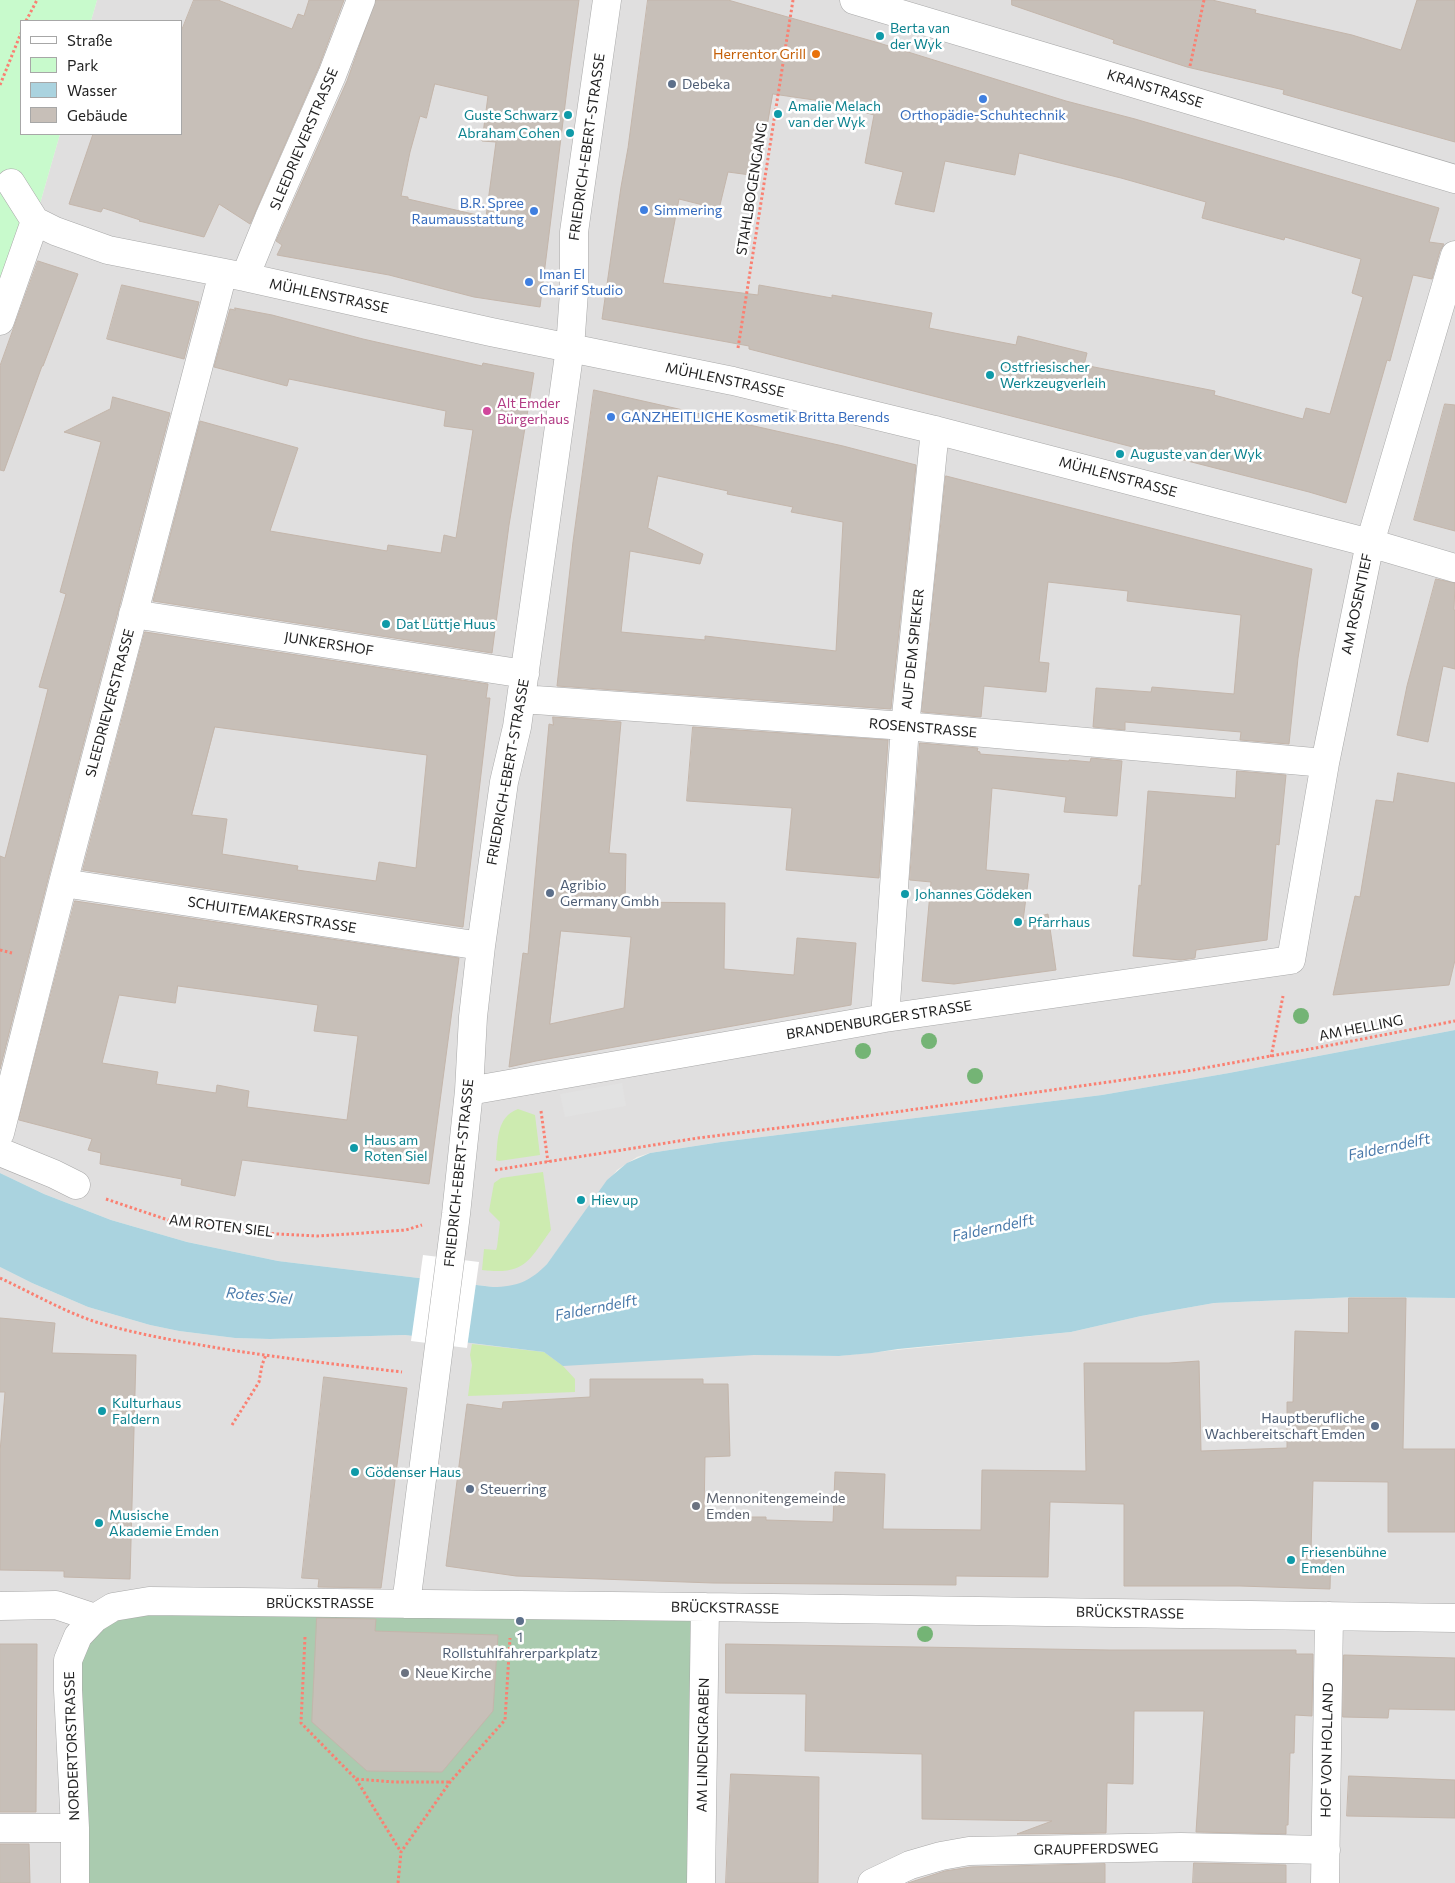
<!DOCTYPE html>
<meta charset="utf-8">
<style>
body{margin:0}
#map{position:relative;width:1455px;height:1883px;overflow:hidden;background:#f2efe9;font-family:Commissioner,sans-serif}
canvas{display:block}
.legend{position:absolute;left:20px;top:20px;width:162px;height:115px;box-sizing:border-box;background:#fff;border:1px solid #a7a7a7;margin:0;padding:6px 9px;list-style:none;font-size:15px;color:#222}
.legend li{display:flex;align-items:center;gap:10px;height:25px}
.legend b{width:25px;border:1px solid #a7a7a7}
</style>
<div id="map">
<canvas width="1455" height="1883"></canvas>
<ul class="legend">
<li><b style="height:6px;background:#fff"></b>Straße</li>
<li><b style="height:14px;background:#c8facc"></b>Park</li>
<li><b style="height:14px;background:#aad3df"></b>Wasser</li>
<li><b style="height:14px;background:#c7bfb8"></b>Gebäude</li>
</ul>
</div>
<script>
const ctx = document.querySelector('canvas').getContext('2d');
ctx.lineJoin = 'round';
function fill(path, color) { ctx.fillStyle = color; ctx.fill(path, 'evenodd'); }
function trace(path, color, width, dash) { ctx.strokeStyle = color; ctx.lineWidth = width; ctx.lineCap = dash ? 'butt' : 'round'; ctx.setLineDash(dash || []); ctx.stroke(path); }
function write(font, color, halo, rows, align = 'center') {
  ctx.font = font + ' Commissioner,sans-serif'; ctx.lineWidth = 5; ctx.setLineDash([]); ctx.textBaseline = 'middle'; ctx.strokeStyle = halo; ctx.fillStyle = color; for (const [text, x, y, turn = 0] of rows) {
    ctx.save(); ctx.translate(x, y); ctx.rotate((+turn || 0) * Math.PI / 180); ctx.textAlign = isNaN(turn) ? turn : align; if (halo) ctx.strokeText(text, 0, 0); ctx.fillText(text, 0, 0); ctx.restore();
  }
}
const residential = new Path2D(`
 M97 0H1455V1030L1229 1073 1102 1095 721 1142 650 1153 637 1157 617 1170 547 1264 537 1275 524 1283 507 1287H493L278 1261 187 1242 111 1220 44 1194 0 1173V321L35 221 60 134H181V21H91Z
 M0 1267 32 1283 88 1307 150 1325 179 1331 235 1338 270 1339 405 1335 544 1352 839 1356 1071 1332 1141 1316 1214 1303 1357 1297 1455 1298V1883H0Z`);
const grass = new Path2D(`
 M518 1109 535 1115 540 1155 499 1161 496 1160C498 1141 496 1117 518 1109Z
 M543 1172 551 1230C528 1262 525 1275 482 1270L484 1249 496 1250 497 1247 500 1222 489 1211 494 1183 501 1178Z
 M472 1344 544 1352 563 1366 575 1379V1392L468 1396 472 1365 470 1355Z`);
const cemetery = new Path2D(`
 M113 1607H705L701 1883H75L78 1636Z`);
const park = new Path2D(`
 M0 0H97L91 21H21V134H60L35 221 0 321Z`);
const parking = new Path2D(`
 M622 1083 626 1106 565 1117 560 1094Z`);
const water = new Path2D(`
 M1455 1030V1298L1357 1297 1214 1303 1141 1316 1071 1332 898 1349 872 1353 839 1356 754 1355 563 1366 544 1352 405 1335 270 1339 235 1338 179 1331 150 1325 88 1307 32 1283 0 1267V1173L44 1194 111 1220 187 1242 278 1261 493 1287C516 1287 531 1281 547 1264L607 1180 627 1163 650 1153 721 1142 1102 1095 1229 1073Z`);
const pier = new Path2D(`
 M423 1255 479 1262 467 1348 411 1341Z`);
const building = new Path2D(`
 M194 0H218L292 29 298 14 304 16 309 0H344L318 69 250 224 219 204 204 237 139 221 140 220 103 208 101 212 69 204 93 134H181V32Z
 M376 0H579L569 73 540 307 474 297 389 275 277 255 282 245 276 241 347 81ZM435 84 488 96 482 141 496 142 486 217 408 199V197L401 196 410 152 420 116 426 118Z
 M648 0H728L879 43 1066 101 1135 119 1439 208 1429 242 1444 244 1440 251 1432 279 1413 275 1390 361 1387 360 1346 503 1309 492 749 349V346L602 319 621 187 628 148ZM773 94 828 102 874 115 865 163 903 172 895 204 934 212 945 161 1015 175 1019 153 1121 178 1206 202 1202 218 1284 240 1285 237 1361 259 1352 293 1363 297 1330 414 1306 408 1303 419 1214 395 1215 391 1084 365 1087 353 1018 336 1016 345 929 328 932 313 832 295V298L759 285 758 295 663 283 679 199 719 209 728 172 758 176Z
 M1012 0H1212L1256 10 1255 13 1352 35 1401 50 1417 0H1455V142L1283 94 1284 90 1187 67 1113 43 1114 40 1012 5Z
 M38 261 78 274 43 366H42L4 471 0 470V366Z
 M122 285 199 302 184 359 107 339Z
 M235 308 272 315 363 339 482 366 483 363 534 373 509 525 492 653 153 601 200 421 298 448 270 531 387 551 388 545 441 553 444 535 456 538 473 430 444 426 446 411 289 379 287 386 214 367 230 309 235 310Z
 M594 390 843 446 916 465 891 709 557 686 573 542ZM658 476 728 491 727 494 793 507 791 512 843 522 836 651 705 636V640L621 632 630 551 700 564 703 554 648 528Z
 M113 397 170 413 48 879 0 1069V856L5 858 48 689 39 687 66 594 60 592 101 442 64 432 110 409Z
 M1445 404 1455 405V531L1414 520Z
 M946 476 1312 569 1298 658 1289 744 1240 740 1241 732 1125 722V730L1093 727 1096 688 1151 692 1152 687 1234 694 1241 615 1127 601 1128 591 1048 582 1039 662 1049 663 1046 692 984 686 981 717 922 712Z
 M1436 579 1455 583 1454 610H1455V669L1443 666 1428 742 1397 735 1407 686Z
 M145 632 488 684 486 698H490L463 927 83 870ZM215 727 427 755 416 868 379 862 376 881 297 870 298 866 222 854 227 819 192 815Z
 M553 717 621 722 609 853 626 854 625 902 725 903 724 969 794 975 797 938 856 943 851 1005 536 1061 509 1067 523 953 528 954 549 724 553 725ZM561 931 631 937 624 1008 550 1024Z
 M693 727 888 740 879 878 786 870 792 808 687 801Z
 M920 743 978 748 977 751 980 752V754L1069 761V760L1090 762 1091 758 1122 761 1117 816 1064 812 1066 797 992 788 986 870 1029 874 1023 921 1048 914 1056 970 954 984 922 981 931 882 910 880Z
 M1237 771 1286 775 1279 845 1276 844 1267 940 1196 950 1195 958 1181 960 1133 956 1139 885 1141 886 1148 791 1235 798Z
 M1398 773 1455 783V960L1449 985 1333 995 1355 896 1360 897 1376 800 1393 802Z
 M75 901 459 958 429 1184 242 1160 235 1196 181 1185 182 1179 100 1164 101 1153 88 1150 92 1139 19 1120ZM178 986 318 1005 314 1031 358 1036 347 1120 247 1107 249 1091 217 1085 216 1093 156 1084 158 1072 102 1063 119 995 175 1003Z
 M1349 1298H1406L1403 1449H1455V1532H1388V1482L1313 1481 1311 1551H1331L1330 1589 1240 1586H1124V1504L1050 1502 1048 1577 956 1576V1585L713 1583 516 1576 446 1566 467 1404 502 1409 503 1402 590 1397V1379H703V1384H728L730 1456 705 1457 704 1517H766V1520L833 1522 835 1472 885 1474 883 1529 981 1530 982 1470 1086 1471 1084 1363H1169L1199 1361 1201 1451 1287 1448V1402H1293L1295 1331 1348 1333Z
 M0 1318 55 1323 52 1353 136 1355 130 1579 64 1577V1571L0 1570V1452L5 1392H0Z
 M324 1377 407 1388 381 1588 318 1587 319 1579 302 1578Z
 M317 1618 376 1619 375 1631 498 1635 493 1711 442 1772 367 1771 312 1722Z
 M0 1644H37L36 1812H0Z
 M726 1644 1109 1650H1296V1654H1313L1312 1716 1295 1715 1294 1753H1290L1288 1825H1286V1834L1196 1832 1204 1711H1134L1133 1784 1107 1783 1106 1833 1017 1834 1052 1821 922 1819V1754L805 1751 806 1694 726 1693Z
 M1344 1655 1455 1658V1710L1389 1709 1388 1718 1343 1717Z
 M731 1774 819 1777 818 1883H726Z
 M1349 1776 1455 1780V1818L1347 1816Z
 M0 1844H29L30 1883H0Z
 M1194 1863 1286 1865V1883H1193Z
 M1105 1864V1883H908L945 1871 971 1867Z`);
const path = new Path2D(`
 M26 21 37 0
 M1190 66 1204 0
 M0 85 21 33
 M738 348 793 0
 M0 950 12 953
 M1271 1057 1283 996
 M541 1111 548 1162
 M495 1170 698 1138 810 1124 1187 1071 1321 1047 1455 1021
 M106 1199 171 1221 259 1233 317 1236 349 1234 406 1230 422 1225
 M0 1278C32 1293 63 1311 96 1322 136 1334 177 1341 218 1348 280 1358 341 1365 402 1372
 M232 1425 259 1382 262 1365 266 1355
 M305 1637 301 1723 356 1779 394 1782H450
 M356 1779 401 1852
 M398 1883 401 1852 450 1782 505 1720 510 1638`);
const minor = new Path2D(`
 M854 0 1455 179
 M11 183 35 221 55 231 108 250 245 277 491 332 733 381 935 430 1370 543 1455 568
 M245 277 269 218 332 75 361 0
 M0 321 35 221
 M133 614 525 674
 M521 699 905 726 1325 763
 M63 883 481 946
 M885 1018 905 726 935 430
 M469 1091 885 1018 1291 960 1325 763 1370 543 1455 255
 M0 1133 63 883 223 273
 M0 1152 54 1174 76 1185
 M406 1604 456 1214 469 1091 473 1017 481 946 504 782 517 727 570 348 574 292V232L607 0
 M0 1606 56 1605 95 1618
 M0 1828H75
 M75 1883V1828L68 1690V1660L78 1636 95 1618 113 1607 149 1601 705 1607 1455 1618
 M701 1883 705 1607
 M872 1883 910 1865 941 1856 969 1851 1181 1847 1326 1850
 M1325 1883 1329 1616`);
const trees = [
 [1301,1016],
 [929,1041],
 [863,1051],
 [975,1076],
 [925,1634]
];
const markers = [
 [880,36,5,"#0f9aa8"],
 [816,54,5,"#e8710a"],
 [672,84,5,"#5c6f8a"],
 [983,99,5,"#3f7fe0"],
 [778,114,5,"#0f9aa8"],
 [568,115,5,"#0f9aa8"],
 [570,133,5,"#0f9aa8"],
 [644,210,5,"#3f7fe0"],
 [534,211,5,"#3f7fe0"],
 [529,282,5,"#3f7fe0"],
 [990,375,5,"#0f9aa8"],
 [487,411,5,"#d1479c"],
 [611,417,5,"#3f7fe0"],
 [1120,454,5,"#0f9aa8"],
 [386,624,5,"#0f9aa8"],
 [550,893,5,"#5c6f8a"],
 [905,894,5,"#0f9aa8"],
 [1018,922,5,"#0f9aa8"],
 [354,1148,5,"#0f9aa8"],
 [581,1200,5,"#0f9aa8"],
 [102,1411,5,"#0f9aa8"],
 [1375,1426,5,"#5c6f8a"],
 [355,1472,5,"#0f9aa8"],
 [470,1489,5,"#5c6f8a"],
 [696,1506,5,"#6b7280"],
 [99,1523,5,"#0f9aa8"],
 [1291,1560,5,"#0f9aa8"],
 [520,1621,5,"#5c6f8a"],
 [405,1673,5,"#6b7280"]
];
const cultureNames = [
 ["Berta van",890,28],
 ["der Wyk",890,44],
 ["Amalie Melach",788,106],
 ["van der Wyk",788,122],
 ["Guste Schwarz",558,115,"right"],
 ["Abraham Cohen",560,133,"right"],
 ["Ostfriesischer",1000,367],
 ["Werkzeugverleih",1000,383],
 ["Auguste van der Wyk",1130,454],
 ["Dat Lüttje Huus",396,624],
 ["Johannes Gödeken",915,894],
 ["Pfarrhaus",1028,922],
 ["Haus am",364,1140],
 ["Roten Siel",364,1156],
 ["Hiev up",591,1200],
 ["Kulturhaus",112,1403],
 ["Faldern",112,1419],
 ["Gödenser Haus",365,1472],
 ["Musische",109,1515],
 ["Akademie Emden",109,1531],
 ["Friesenbühne",1301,1552],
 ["Emden",1301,1568]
];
const foodNames = [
 ["Herrentor Grill",806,54]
];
const serviceNames = [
 ["Debeka",682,84],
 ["Agribio",560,885],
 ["Germany Gmbh",560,901],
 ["Hauptberufliche",1365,1418,"right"],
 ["Wachbereitschaft Emden",1365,1434,"right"],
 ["Steuerring",480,1489],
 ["1",520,1637,"center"],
 ["Rollstuhlfahrerparkplatz",520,1653,"center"]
];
const streetNames = [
 ["KRANSTRASSE",1155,89,17],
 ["SLEEDRIEVERSTRASSE",304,139,-67],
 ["FRIEDRICH-EBERT-STRASSE",587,147,-82],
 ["STAHLBOGENGANG",752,189,-81],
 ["MÜHLENSTRASSE",329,296,12],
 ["MÜHLENSTRASSE",725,380,12],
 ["MÜHLENSTRASSE",1118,477,15],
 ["AM ROSENTIEF",1357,604,-78],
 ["JUNKERSHOF",329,644,9],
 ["AUF DEM SPIEKER",913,649,-84],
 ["SLEEDRIEVERSTRASSE",110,703,-75],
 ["ROSENSTRASSE",923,728,5],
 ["FRIEDRICH-EBERT-STRASSE",508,772,-80],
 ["SCHUITEMAKERSTRASSE",272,915,9],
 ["BRANDENBURGER STRASSE",879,1020,-9],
 ["AM HELLING",1361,1028,-11],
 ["FRIEDRICH-EBERT-STRASSE",459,1173,-84],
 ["AM ROTEN SIEL",221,1226,7],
 ["BRÜCKSTRASSE",320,1603],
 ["BRÜCKSTRASSE",725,1608,1],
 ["BRÜCKSTRASSE",1130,1613,1],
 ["AM LINDENGRABEN",703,1745,-89],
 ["NORDERTORSTRASSE",72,1746,-92],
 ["HOF VON HOLLAND",1327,1750,-89],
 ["GRAUPFERDSWEG",1096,1849,-1]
];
const shopNames = [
 ["Orthopädie-Schuhtechnik",983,115,"center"],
 ["B.R. Spree",524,203,"right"],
 ["Raumausstattung",524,219,"right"],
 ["Simmering",654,210],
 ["Iman El",539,274],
 ["Charif Studio",539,290],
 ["GANZHEITLICHE Kosmetik Britta Berends",621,417]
];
const hotelNames = [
 ["Alt Emder",497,403],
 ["Bürgerhaus",497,419]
];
const worshipNames = [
 ["Mennonitengemeinde",706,1498],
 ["Emden",706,1514],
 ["Neue Kirche",415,1673]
];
const waterNames = [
 ["Falderndelft",1389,1147,-12],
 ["Falderndelft",993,1228,-12],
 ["Rotes Siel",259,1296,6],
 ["Falderndelft",596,1308,-11]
];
fill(residential, '#e0dfdf');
fill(grass, '#cdebb0');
fill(cemetery, '#aacbaf');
fill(park, '#c8facc');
fill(parking, '#e2e2e2');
fill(water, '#aad3df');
fill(pier, '#fff');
fill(building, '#c7bfb8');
trace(building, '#c4b6ab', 1);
trace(minor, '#a9a9a9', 29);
trace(path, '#fa8072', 3, [2.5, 2.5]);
trace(minor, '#fff', 28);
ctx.fillStyle = '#74b475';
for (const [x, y] of trees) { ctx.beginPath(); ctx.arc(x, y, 8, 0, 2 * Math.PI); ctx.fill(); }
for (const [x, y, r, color] of markers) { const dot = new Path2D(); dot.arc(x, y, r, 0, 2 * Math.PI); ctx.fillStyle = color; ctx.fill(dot); trace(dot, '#fff', 2); }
write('14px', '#0d838f', '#fff', cultureNames, 'left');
write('14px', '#c56008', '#fff', foodNames, 'right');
write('14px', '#4e5e75', '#fff', serviceNames, 'left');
write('14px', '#222', '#fff', streetNames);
write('14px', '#366cbe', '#fff', shopNames, 'left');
write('14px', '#b23c85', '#fff', hotelNames, 'left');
write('14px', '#5b616d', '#fff', worshipNames, 'left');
write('italic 15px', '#4a7aab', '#fff', waterNames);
</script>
